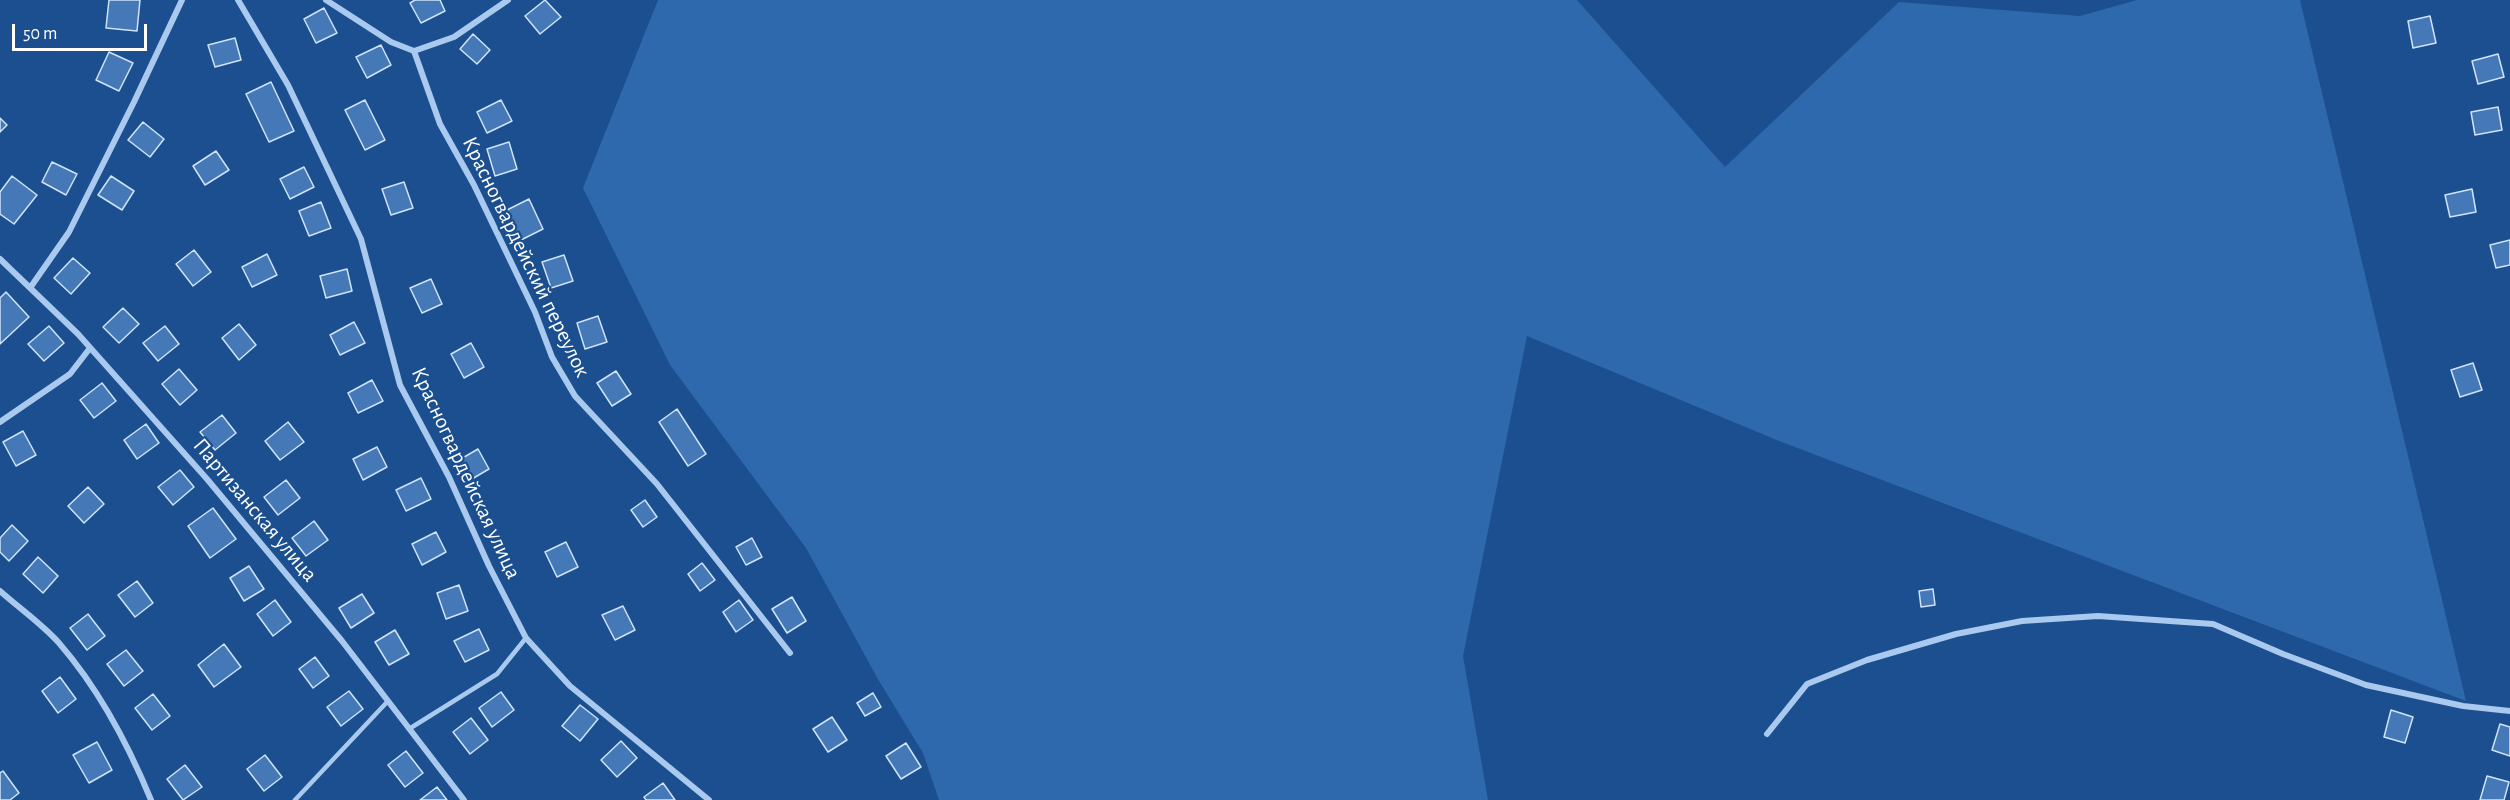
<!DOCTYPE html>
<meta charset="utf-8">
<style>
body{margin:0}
#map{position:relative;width:2510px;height:800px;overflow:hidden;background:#1b4f8f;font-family:"Alegreya Sans",sans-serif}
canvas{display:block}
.scale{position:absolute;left:12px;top:24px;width:135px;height:27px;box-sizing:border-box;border:3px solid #fff;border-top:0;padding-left:8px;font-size:18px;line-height:21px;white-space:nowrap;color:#fff;-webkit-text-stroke:4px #1b4f8f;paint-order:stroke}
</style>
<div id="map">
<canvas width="2510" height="800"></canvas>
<div class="scale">50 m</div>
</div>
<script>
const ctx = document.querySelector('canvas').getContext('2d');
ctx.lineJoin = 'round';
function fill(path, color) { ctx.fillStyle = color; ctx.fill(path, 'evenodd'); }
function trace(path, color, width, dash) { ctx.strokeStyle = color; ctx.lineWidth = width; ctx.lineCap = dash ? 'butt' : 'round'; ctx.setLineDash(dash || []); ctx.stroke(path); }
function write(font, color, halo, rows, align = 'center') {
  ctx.font = font + ' "Alegreya Sans",sans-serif'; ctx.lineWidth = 4.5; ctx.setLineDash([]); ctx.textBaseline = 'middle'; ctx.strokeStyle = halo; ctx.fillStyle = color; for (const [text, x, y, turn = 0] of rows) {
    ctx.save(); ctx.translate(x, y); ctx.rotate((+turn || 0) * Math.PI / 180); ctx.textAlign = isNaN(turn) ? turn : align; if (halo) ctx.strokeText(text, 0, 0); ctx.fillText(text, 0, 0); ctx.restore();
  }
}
const green = new Path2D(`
 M658 0H1577L1725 167 1899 2 2080 16 2137 0H2300L2466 701 1779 441 1527 336 1463 656 1488 800H939L923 753 879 681 806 548 670 365 583 188Z`);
const building = new Path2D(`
 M109 0H140L137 31 106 28Z
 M415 0H440L445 11 421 23 410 3Z
 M545 0 561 17 540 34 525 16Z
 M324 8 337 33 316 43 304 19Z
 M2430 16 2436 43 2413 48 2408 21Z
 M473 34 490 50 477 64 460 49Z
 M235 38 241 60 215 67 208 45Z
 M381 45 391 65 367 78 356 57Z
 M109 52 133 63 119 91 96 80Z
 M2498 54 2504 77 2478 84 2472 61Z
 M271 82 294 131 269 142 246 94Z
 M365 100 385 140 365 150 345 110Z
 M501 100 512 121 487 133 477 112Z
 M2498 107 2502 130 2475 135 2471 112Z
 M0 118 7 125 0 132Z
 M143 122 164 139 150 157 128 140Z
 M509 142 517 169 495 176 487 149Z
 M216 151 229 170 205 185 193 166Z
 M52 162 77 174 66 195 42 182Z
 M304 167 314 187 290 199 280 179Z
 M12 176 37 195 14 224 0 214V192Z
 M111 176 134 191 122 210 98 195Z
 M404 182 413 208 391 215 382 189Z
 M2472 189 2476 212 2450 217 2445 195Z
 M529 199 543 229 519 241 505 211Z
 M321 202 331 228 309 236 299 211Z
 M2510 240V265L2496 268 2490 245Z
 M194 250 211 272 193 286 176 264Z
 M267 254 277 275 252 287 242 267Z
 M564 255 573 281 551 288 542 262Z
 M73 258 90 273 71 294 54 278Z
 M347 269 352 291 326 298 320 276Z
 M431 279 442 304 422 313 410 288Z
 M6 292 29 317 0 344V298Z
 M123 308 139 324 119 343 103 327Z
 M598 316 607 342 585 349 577 323Z
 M354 322 365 343 340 355 330 335Z
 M239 324 256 345 239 360 222 338Z
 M49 326 64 343 44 361 28 344Z
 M165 326 179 344 158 361 143 343Z
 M471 343 484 367 464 378 451 354Z
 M2473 363 2482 390 2460 397 2451 370Z
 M179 369 197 390 180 405 162 384Z
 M616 371 631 394 612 406 597 383Z
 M372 380 383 401 358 413 348 393Z
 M102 383 116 401 94 418 80 400Z
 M677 409 706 454 688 466 659 422Z
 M222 415 236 433 215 450 200 432Z
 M288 422 304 442 280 460 265 441Z
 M146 424 159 443 137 459 124 440Z
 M23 431 36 455 16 466 3 442Z
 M377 447 387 467 363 480 353 459Z
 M478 449 489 469 465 483 454 463Z
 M180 470 194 487 173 505 158 487Z
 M421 478 431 499 406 511 396 490Z
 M286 480 300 498 278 515 264 497Z
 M88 487 104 504 84 523 68 506Z
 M645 500 657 517 643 527 631 510Z
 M213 508 236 539 210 558 188 526Z
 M314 521 328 540 306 556 292 538Z
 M12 525 28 541 9 561 0 552V538Z
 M436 532 446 552 422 565 412 544Z
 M752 538 762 557 746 565 736 547Z
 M566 542 578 567 557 577 545 552Z
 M38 557 58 576 43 593 23 574Z
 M702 563 715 580 700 591 688 574Z
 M249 566 264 589 244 601 230 578Z
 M137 581 153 603 135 617 118 595Z
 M459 585 468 611 446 619 437 593Z
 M1933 589 1935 605 1921 607 1919 591Z
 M362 594 374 613 351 628 339 608Z
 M792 597 806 621 787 633 772 609Z
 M275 600 291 622 273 636 257 614Z
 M739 600 753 620 736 632 723 612Z
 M623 606 635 630 615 640 602 615Z
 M88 614 105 636 87 650 70 628Z
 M479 629 489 650 465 662 454 641Z
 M395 630 409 654 389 665 375 642Z
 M224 644 241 667 214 687 198 665Z
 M126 650 143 671 124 686 107 664Z
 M315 657 329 676 313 688 299 669Z
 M60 677 76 699 58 713 42 691Z
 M349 691 363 709 341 726 327 707Z
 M501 692 514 710 492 727 479 708Z
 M873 693 881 707 865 716 857 703Z
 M153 694 170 716 152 730 135 708Z
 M580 705 598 719 580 741 562 726Z
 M2391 710 2413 717 2405 743 2384 737Z
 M832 717 847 740 828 752 813 729Z
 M471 718 488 740 470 754 453 732Z
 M2500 724 2510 727V756L2492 750Z
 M621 741 637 758 617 777 601 760Z
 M97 742 112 770 89 783 73 755Z
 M906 743 921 767 901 779 886 756Z
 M406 751 423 773 405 787 388 765Z
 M265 755 282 777 264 791 247 769Z
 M185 765 202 787 183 800 167 779Z
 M3 771 19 793 10 800H0V773Z
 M2487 776 2509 782 2504 800H2480Z
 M663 783 675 800H646L644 797Z
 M437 787 447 800H420Z`);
const lane = new Path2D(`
 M409 729 497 674 526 638
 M295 800 388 701`);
const street = new Path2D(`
 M238 0 288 85 361 239 400 385 449 477 489 566 526 638 570 686 709 800
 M326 0 391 42 414 51 440 124 474 185 535 312 552 357 575 396 657 484 790 653
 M414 51 454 37 508 0
 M0 259 78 334 207 479 342 641 464 800
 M30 288 69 232 134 102 182 0
 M0 422 70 374 90 348
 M0 591C19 608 42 624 59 643 99 689 128 744 151 800
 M1767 734 1807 684 1867 660 1956 634 2022 621 2098 616 2213 624 2283 654 2366 685 2463 706 2510 711`);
const streetNames = [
 ["Красногвардейский переулок",526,257,64],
 ["Красногвардейская улица",466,473,65],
 ["Партизанская улица",255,510,50]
];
fill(green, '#2e69ad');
fill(building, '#4478b7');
trace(building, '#cfe3fa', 1.5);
trace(lane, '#a9c9ee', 4.5);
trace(street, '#a9c9ee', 6);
write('22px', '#fff', '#1b4f8f', streetNames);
</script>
